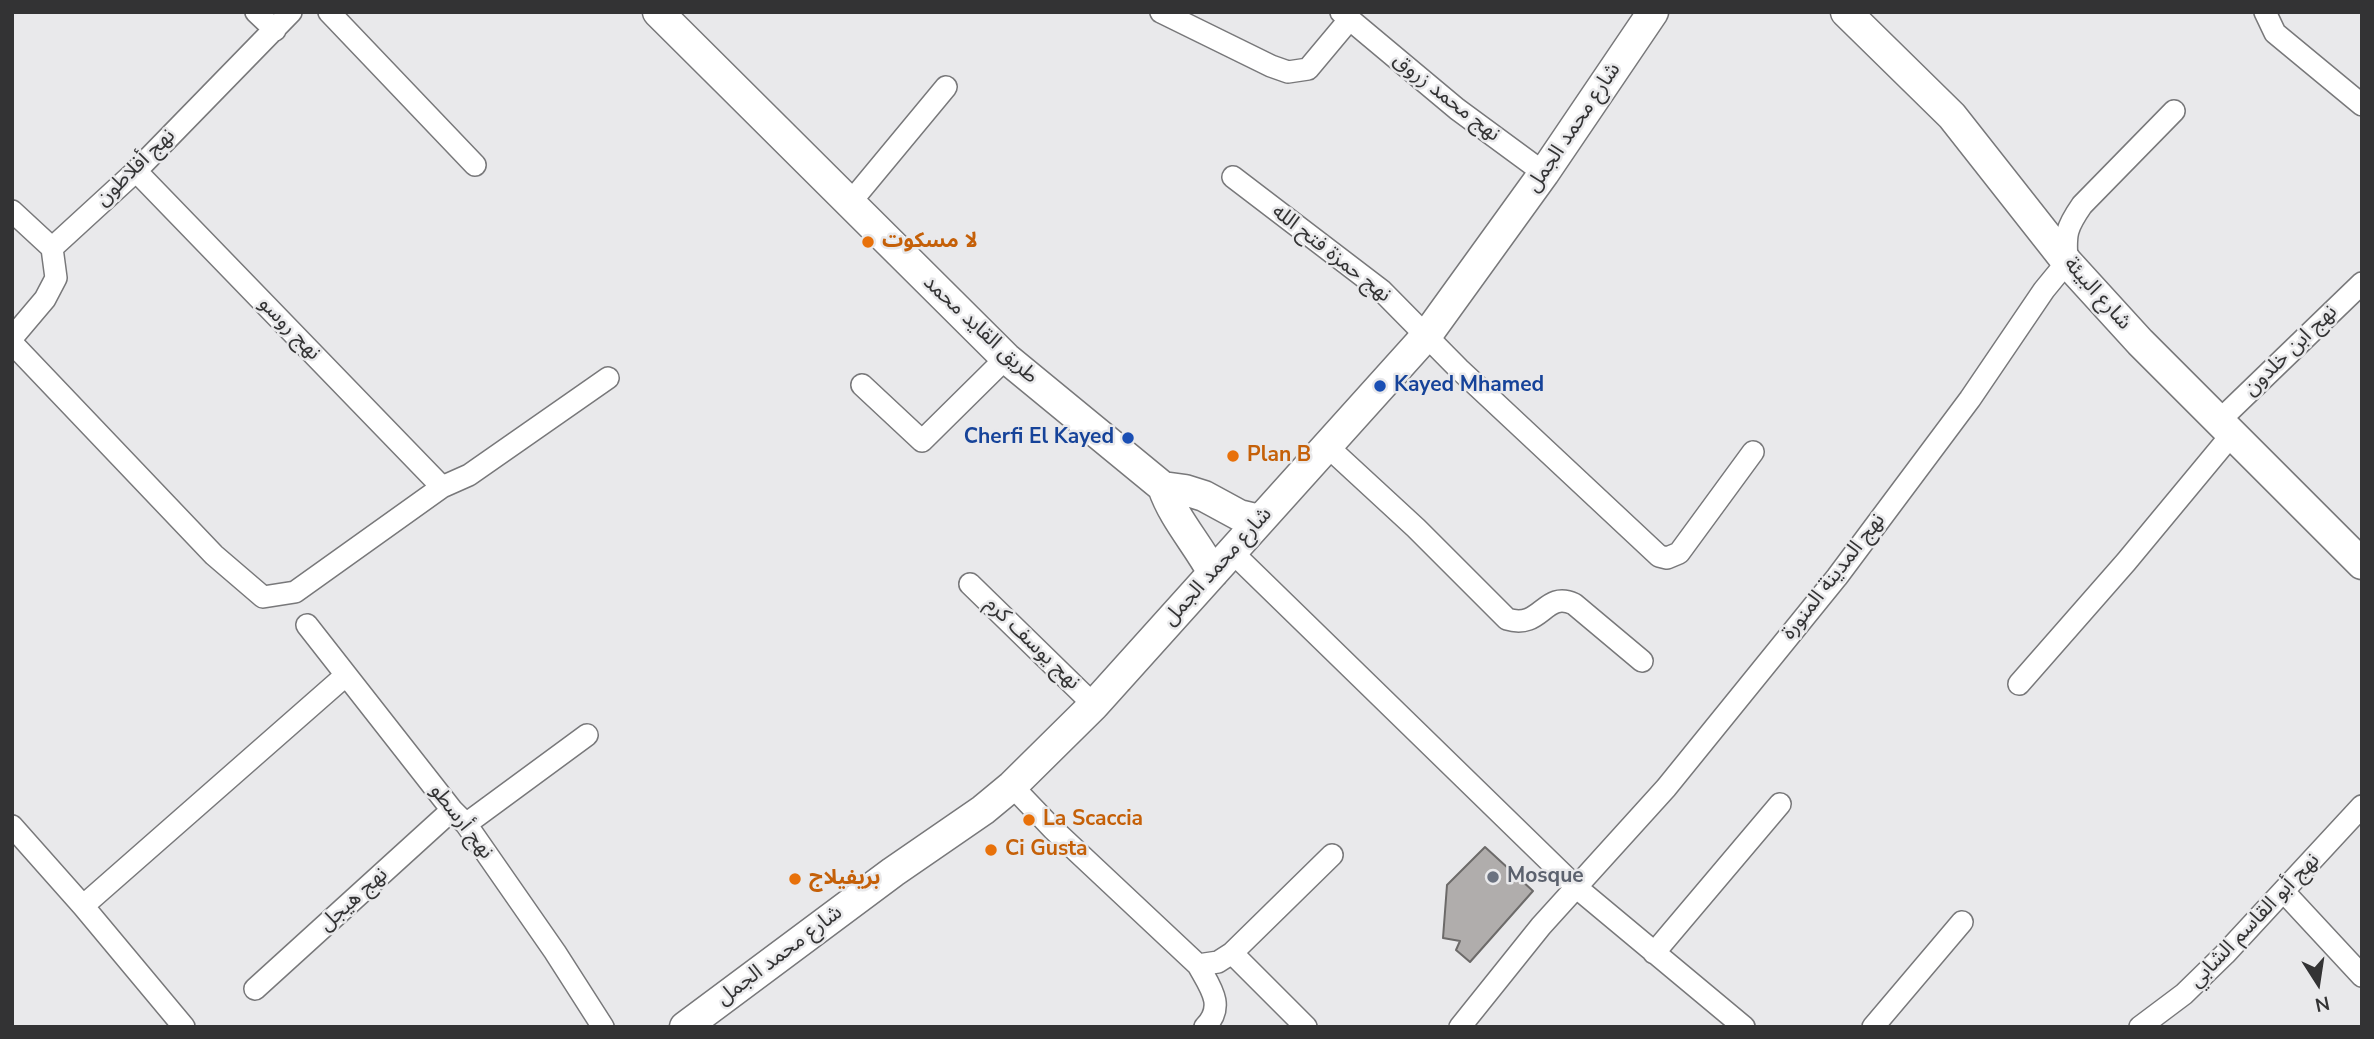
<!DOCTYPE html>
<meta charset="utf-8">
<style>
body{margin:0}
#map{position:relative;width:2374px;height:1039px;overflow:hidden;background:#e9e9eb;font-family:"Nunito Sans",sans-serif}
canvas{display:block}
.frame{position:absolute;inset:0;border:14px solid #333334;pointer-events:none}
.north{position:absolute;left:2283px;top:948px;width:70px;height:70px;-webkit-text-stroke:5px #e9e9eb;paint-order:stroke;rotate:168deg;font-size:19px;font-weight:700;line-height:28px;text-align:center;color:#333334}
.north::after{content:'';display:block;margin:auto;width:24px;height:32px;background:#333334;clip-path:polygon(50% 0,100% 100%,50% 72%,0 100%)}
</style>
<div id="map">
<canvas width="2374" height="1039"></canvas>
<div class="frame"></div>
<div class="north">N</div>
</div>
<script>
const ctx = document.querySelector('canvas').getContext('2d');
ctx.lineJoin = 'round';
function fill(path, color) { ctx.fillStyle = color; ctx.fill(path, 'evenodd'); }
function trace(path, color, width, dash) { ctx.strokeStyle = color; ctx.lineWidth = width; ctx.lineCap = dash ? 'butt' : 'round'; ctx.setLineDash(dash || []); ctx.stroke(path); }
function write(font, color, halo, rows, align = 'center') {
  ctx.font = font + ' "Nunito Sans","Noto Sans Arabic",sans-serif'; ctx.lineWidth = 5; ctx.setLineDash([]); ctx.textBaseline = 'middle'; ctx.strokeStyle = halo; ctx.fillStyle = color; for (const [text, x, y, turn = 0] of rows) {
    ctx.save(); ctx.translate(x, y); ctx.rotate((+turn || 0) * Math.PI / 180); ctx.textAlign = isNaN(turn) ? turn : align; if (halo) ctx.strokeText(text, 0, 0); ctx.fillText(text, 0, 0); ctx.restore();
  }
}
const building = new Path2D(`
 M1485 847 1533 891 1470 962 1456 950 1460 941 1443 938 1447 885Z`);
const street = new Path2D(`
 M256 12 275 30
 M329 12 475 165
 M1161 12 1271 66 1288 72 1308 69 1349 20
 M1341 12 1457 109 1544 173
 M2265 12 2275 33 2362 105
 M136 171 442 487
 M1233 177 1381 290 1459 369 1659 556 1667 558 1679 553 1753 452
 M849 204 946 87
 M12 211 52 248
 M12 338 45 299 56 278 52 248 136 171 291 12
 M12 343 214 555 263 597 295 592 442 487 469 475 608 378
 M862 385 922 441 1006 358
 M2220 420 2362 283
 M1326 445 1416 528 1507 619C1542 630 1544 590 1574 604L1642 661
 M1232 552 1576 887 1744 1027
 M970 584 1094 705
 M307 625 452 810 466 824 555 952 603 1027
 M2019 684 2126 562 2233 433
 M1012 786 1053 829 1198 965 1218 962 1232 953 1332 855
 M466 824 587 735
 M12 826 83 906 184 1027
 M2284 892 2362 976
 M83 906 345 676
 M1232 953 1306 1027
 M1654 953 1780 804
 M1198 965C1210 987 1226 1006 1205 1027
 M255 989 452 810
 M1460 1027 1541 926 1666 788 1837 577 1970 399 2044 290 2067 262C2065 234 2066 228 2082 205L2174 111
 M1873 1027 1962 922
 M2140 1027 2184 994 2225 954 2362 806`);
const secondary = new Path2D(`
 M658 12 1006 358 1163 487 1185 490 1204 496 1239 515 1260 520
 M1846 12 1952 116 2067 262 2140 342 2362 564
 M1163 487C1174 519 1197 543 1213 573
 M685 1027 893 872 983 810 1012 786 1094 705 1427 335 1544 173 1653 12`);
const markers = [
 [868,242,7,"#e8710a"],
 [1380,386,7,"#1a4fb4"],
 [1128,438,7,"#1a4fb4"],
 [1233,456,7,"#e8710a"],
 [1029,820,7,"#e8710a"],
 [991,850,7,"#e8710a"],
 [1493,877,7,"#6b7280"],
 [795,879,7,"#e8710a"]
];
const streetNames = [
 ["نهج محمد زروق",1446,98,38],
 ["شارع محمد الجمل",1574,128,-56],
 ["نهج أفلاطون",136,168,-44],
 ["نهج حمزة فتح الله",1331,254,38],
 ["شارع البيئة",2097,294,48],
 ["نهج روسو",289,329,46],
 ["طريق القايد محمد",980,330,43],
 ["نهج ابن خلدون",2291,351,-44],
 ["شارع محمد الجمل",1218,567,-48],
 ["نهج المدينة المنورة",1834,577,-52],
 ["نهج يوسف كرم",1032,644,44],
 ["نهج أرسطو",461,822,52],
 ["نهج هيجل",354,900,-42],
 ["نهج أبو القاسم الشابي",2255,921,-46],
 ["شارع محمد الجمل",780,956,-37]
];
const foodNames = [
 ["لا مسكوت",882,242],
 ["Plan B",1247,456],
 ["La Scaccia",1043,820],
 ["Ci Gusta",1005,850],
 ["بريفيلاج",809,879]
];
const transitNames = [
 ["Kayed Mhamed",1394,386],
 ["Cherfi El Kayed",1114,438,"right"]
];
const worshipNames = [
 ["Mosque",1507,877]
];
fill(building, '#b0adac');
trace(building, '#6c6a69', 2);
trace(street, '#78787a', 24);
trace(secondary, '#78787a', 33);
trace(street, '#fff', 21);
trace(secondary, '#fff', 30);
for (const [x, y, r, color] of markers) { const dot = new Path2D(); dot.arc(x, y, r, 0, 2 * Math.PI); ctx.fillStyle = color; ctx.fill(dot); trace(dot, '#e9e9eb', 2.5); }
write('21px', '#333334', '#e9e9eb', streetNames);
write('bold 21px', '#c56008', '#e9e9eb', foodNames, 'left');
write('bold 21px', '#164399', '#e9e9eb', transitNames, 'left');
write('bold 21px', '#5b616d', '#e9e9eb', worshipNames, 'left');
</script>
